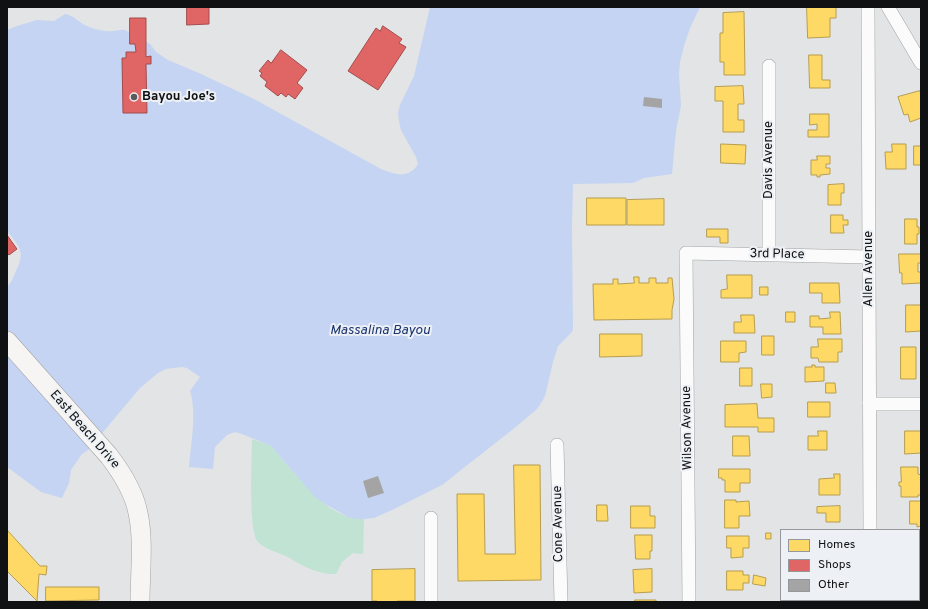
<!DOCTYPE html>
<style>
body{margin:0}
#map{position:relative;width:928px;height:609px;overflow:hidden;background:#e2e4e6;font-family:Overpass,sans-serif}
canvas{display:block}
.frame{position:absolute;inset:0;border:8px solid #101112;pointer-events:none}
.legend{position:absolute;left:780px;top:529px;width:140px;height:72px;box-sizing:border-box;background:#edf1f5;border:1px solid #95979a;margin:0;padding:5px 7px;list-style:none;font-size:12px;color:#101112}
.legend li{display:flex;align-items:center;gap:8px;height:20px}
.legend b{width:20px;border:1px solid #95979a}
</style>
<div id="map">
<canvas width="928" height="609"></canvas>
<div class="frame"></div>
<ul class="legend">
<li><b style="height:11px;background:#ffd966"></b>Homes</li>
<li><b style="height:11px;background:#e06666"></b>Shops</li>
<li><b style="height:11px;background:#a4a4a5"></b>Other</li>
</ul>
</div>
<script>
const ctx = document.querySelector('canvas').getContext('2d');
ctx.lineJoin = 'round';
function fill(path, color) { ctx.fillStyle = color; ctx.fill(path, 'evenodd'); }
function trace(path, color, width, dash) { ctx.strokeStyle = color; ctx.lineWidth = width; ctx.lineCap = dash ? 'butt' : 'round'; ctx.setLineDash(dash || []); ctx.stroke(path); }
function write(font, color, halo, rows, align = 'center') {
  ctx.font = font + ' Overpass,sans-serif'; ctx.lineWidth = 4; ctx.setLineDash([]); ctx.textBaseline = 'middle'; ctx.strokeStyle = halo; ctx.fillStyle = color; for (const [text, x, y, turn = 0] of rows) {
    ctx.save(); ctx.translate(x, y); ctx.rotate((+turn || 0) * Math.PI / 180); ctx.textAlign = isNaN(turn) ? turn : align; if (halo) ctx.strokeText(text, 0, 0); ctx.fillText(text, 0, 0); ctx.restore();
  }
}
const green = new Path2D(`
 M252 439 266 444 271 446C280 456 289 467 298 477 316 497 335 519 364 519L363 554 353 553 342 562 336 574C319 575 302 566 288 557 278 552 266 550 258 542 248 530 252 457 252 439Z`);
const water = new Path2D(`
 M430 7H700L690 28 684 46 680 62 679 74 681 106 676 131 672 174 644 178 633 183 573 184 572 227 573 329 572 332 558 346 553 362 545 396 543 400 537 409 517 426 442 485 392 510 374 518 364 519H356L348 517 325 504 315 497 271 446 242 434 235 432 227 435 215 447 213 469 189 467C191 445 197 412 190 391L200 377 187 368 182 367 166 369 158 373 140 388 88 450 82 454 71 470 69 483 62 498 41 492 7 467V287C11 283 14 276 16 271 26 251 19 246 7 231V30L17 26 37 20 54 21 65 14C74 15 79 23 87 26 94 29 104 32 112 31 117 31 120 29 125 30L150 44 156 52 168 60 201 74 254 99 381 169C395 174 408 180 418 164L416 157 401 130 399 121 398 113 400 105 414 76Z`);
const homes = new Path2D(`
 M807 7H836V18H830V37L808 38Z
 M744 12 745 75H724V62H720V33H723V13Z
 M809 55H822V80H830V88H810Z
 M743 86 744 104H738V120H744V132H723V101H715V87Z
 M920 91 921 96V118L910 122 908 114 904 115 898 97Z
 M810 114H829V137H808V130H817V124L810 125Z
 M721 144 746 145 745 164 721 163Z
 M892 144H906V169H886L885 152H892Z
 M914 146H921V165H914Z
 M817 156H830V164H826V168H830V174L820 175V177H817V175H811V160H817Z
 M844 184V193H841V205H828V185Z
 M587 198H626V225H587Z
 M664 199V225H627V200Z
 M831 215H843V220H848V225H843L844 233H831Z
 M905 219H917V227H919V234H917V244H905Z
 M707 229H728V243H720V237H707Z
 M899 254H921V263H918V272H921V283L902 284V273H900Z
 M727 275H752V298H721V290L727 289Z
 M634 277H639V283H649V278H656V283H668V278H672L674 299 672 310V319L594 320 593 284H613V279H618V284L634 283Z
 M810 283H839L840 303H822V293H810Z
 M760 287H768V295H760Z
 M906 305H921V331L906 332Z
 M786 312H795V322H786Z
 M830 312H840L841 334H823V327H810V316H819V319L830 318Z
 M741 315H754L755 333H734V322H741Z
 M600 334H642V356L600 357Z
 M762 336H774V355H762Z
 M818 339H842V352H838V362H819L818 358H811V347H818Z
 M721 341H746V352L739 353V362H721Z
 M901 347H916V379H901Z
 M812 365H815V367H824V381L805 382V367H812Z
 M740 368H752V386H740Z
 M826 383H835L836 393H826Z
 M761 384H772V397L762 398Z
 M808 402H830V417H808Z
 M757 404 758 418H774V432H758V427H725V405Z
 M818 431H827V450H808V436H818Z
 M905 431H921V453L905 454Z
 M733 436H749L750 456H733Z
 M514 465H540L541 580 458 581 457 494H484L485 554H515Z
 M901 467H918V474L921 475V495H918V497H901V486H899V482H901Z
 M719 469H750V483H740V492H725V480H722V478H719Z
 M834 474H840V495H819V479L834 478Z
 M725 500H736V502L749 501 750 516H739V528H725Z
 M910 501H921V526L917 527V524H910Z
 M597 505H607L608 521H597Z
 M631 506H650V516H655V528H631Z
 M840 506V522H826V513H817V507Z
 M7 530 40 566H47L46 575 39 574 37 601 7 571Z
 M766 533H771V539H766Z
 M635 535H652V551H650V559H636Z
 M727 536H749V548H743V557L731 558V548H727Z
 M415 569V601H397V602H377V601H372V570Z
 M652 569V592L634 593 633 570Z
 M727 571H743V575H749V583H743V590H727Z
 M754 575 766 578 765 586 753 584Z
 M46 587H99V600L46 601Z
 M635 600H656V602H635Z
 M834 600H849V602H834Z`);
const shops = new Path2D(`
 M187 7H209V24L187 25Z
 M130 18H146V57L151 56V64H146L147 113H123L122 58H126V52H136L135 44H130Z
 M383 26 402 39 399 43 406 47 378 90 348 71 376 28 380 31Z
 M281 50 307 70 297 83 303 88 295 99 288 94 286 97 281 93 278 96 265 86 267 82 260 76 262 73 259 71 268 60 271 63Z
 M7 235 17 249 9 255 7 253Z`);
const building = new Path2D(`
 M644 97 662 99V108L643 106Z
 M378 476 384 493 368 498 363 481Z`);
const street = new Path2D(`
 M868 7 870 530
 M888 7 921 63
 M769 66V255
 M869 404H921
 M557 445 561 602
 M431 518V602
 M871 600V602
 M689 602 686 253 869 257`);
const secondary = new Path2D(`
 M7 341 109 456C122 473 134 492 138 513 144 540 140 574 140 602`);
const markers = [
 [134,97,4,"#5a5b5c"]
];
const poiNames = [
 ["Bayou Joe's",142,97]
];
const streetNames = [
 ["Davis Avenue",769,160,-90],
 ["3rd Place",777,255,1],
 ["Allen Avenue",869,269,-90],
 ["Wilson Avenue",688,428,-91],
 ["East Beach Drive",84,430,49],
 ["Cone Avenue",559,524,-91]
];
const waterNames = [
 ["Massalina Bayou",380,331]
];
fill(green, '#c0e3d4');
fill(water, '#c5d4f2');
fill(homes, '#ffd966');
trace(homes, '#b79d4d', 1);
fill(shops, '#e06666');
trace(shops, '#a24c4d', 1);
fill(building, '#a4a4a5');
trace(street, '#a0a2a3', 14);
trace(secondary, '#a0a2a3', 20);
trace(street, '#fbfbfb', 13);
trace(secondary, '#f6f5f3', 19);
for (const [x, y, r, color] of markers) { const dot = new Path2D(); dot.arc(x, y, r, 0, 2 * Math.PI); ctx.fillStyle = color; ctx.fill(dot); trace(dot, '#edf1f5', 1.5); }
write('bold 13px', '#101112', '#edf1f5', poiNames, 'left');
write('13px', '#101112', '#edf1f5', streetNames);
write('italic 14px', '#1b3470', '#edf1f5', waterNames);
</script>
